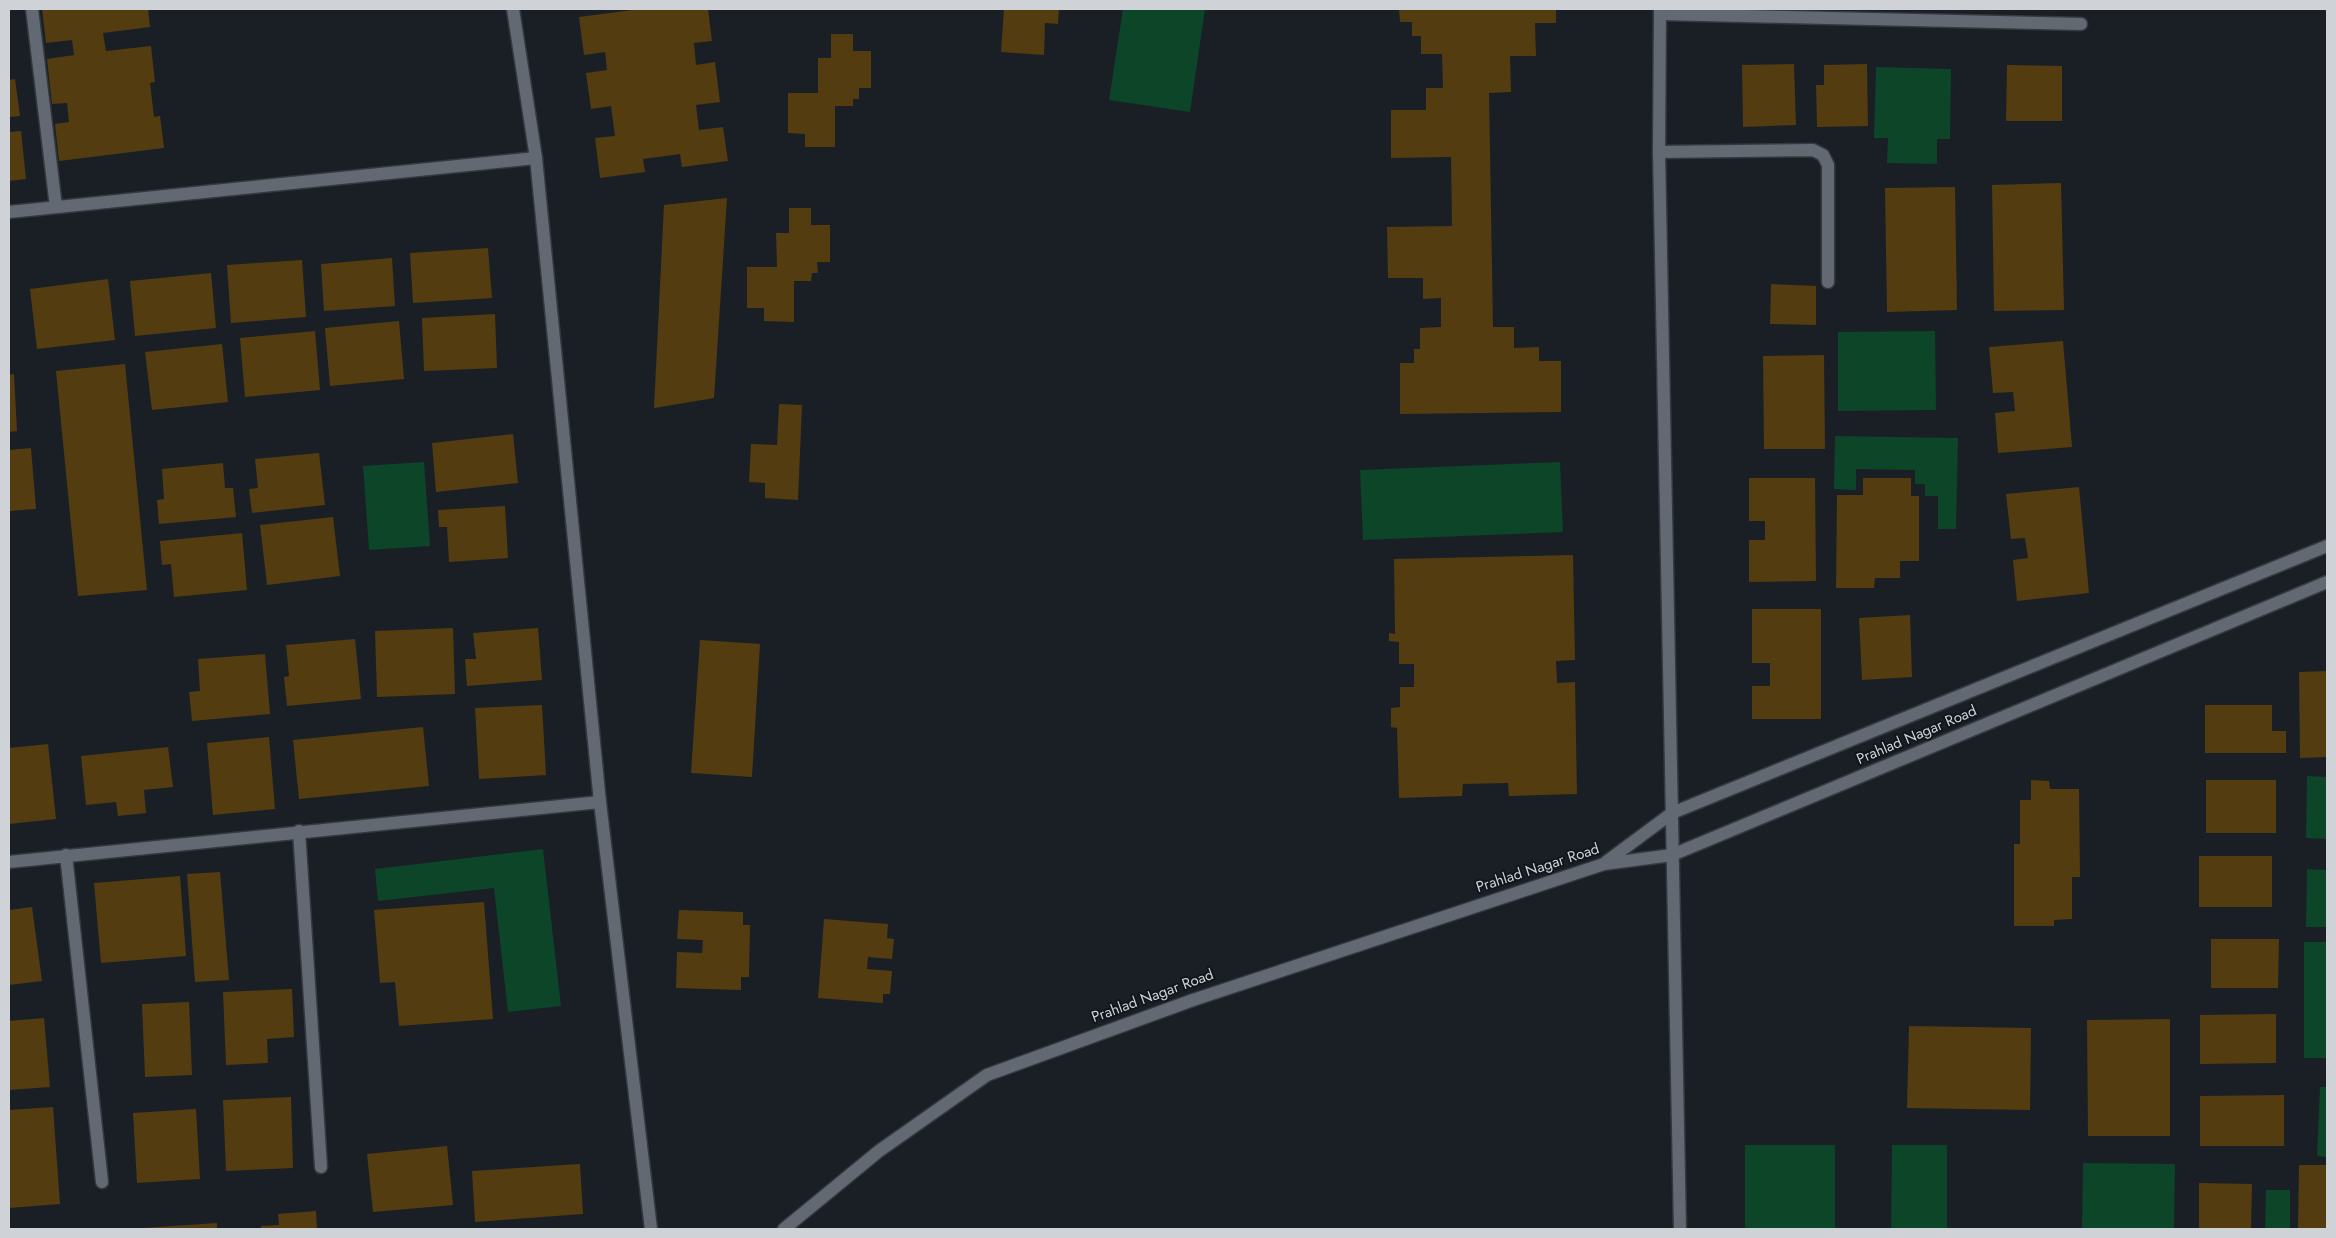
<!DOCTYPE html>
<style>
body{margin:0}
#map{position:relative;width:2336px;height:1238px;overflow:hidden;background:#1a1f26;font-family:Jost,sans-serif}
canvas{display:block}
.frame{position:absolute;inset:0;border:10px solid #cfd2d7;pointer-events:none}
</style>
<div id="map">
<canvas width="2336" height="1238"></canvas>
<div class="frame"></div>
</div>
<script>
const ctx = document.querySelector('canvas').getContext('2d');
ctx.lineJoin = 'round';
function fill(path, color) { ctx.fillStyle = color; ctx.fill(path, 'evenodd'); }
function trace(path, color, width, dash) { ctx.strokeStyle = color; ctx.lineWidth = width; ctx.lineCap = dash ? 'butt' : 'round'; ctx.setLineDash(dash || []); ctx.stroke(path); }
function write(font, color, halo, rows, align = 'center') {
  ctx.font = font + ' Jost,sans-serif'; ctx.lineWidth = 4; ctx.setLineDash([]); ctx.textBaseline = 'middle'; ctx.strokeStyle = halo; ctx.fillStyle = color; for (const [text, x, y, turn = 0] of rows) {
    ctx.save(); ctx.translate(x, y); ctx.rotate((+turn || 0) * Math.PI / 180); ctx.textAlign = isNaN(turn) ? turn : align; if (halo) ctx.strokeText(text, 0, 0); ctx.fillText(text, 0, 0); ctx.restore();
  }
}
const green = new Path2D(`
 M1123 9H1205L1190 112 1109 100Z
 M1876 67 1951 69 1950 139H1937V164L1887 163 1888 138H1874Z
 M1935 331 1936 410 1838 411V332Z
 M1835 436 1958 438 1956 529H1938V496H1925V484H1915V470L1856 469V490L1834 489Z
 M424 462 430 546 369 550 363 466Z
 M1560 462 1563 532 1363 540 1360 470Z
 M2307 776 2327 777V839L2306 838Z
 M543 849 561 1006 508 1012 494 888 378 901 375 869Z
 M2307 869 2327 870V927H2306Z
 M2304 942H2327V1058H2304Z
 M2320 1087H2327V1157L2317 1156Z
 M1745 1145H1835V1229H1745Z
 M1892 1145H1947V1229H1891Z
 M2083 1163 2175 1164 2174 1229H2082Z
 M2266 1190H2290V1229H2265Z`);
const building = new Path2D(`
 M42 9H148L150 27 103 33 106 51 151 46 155 82 150 83 154 117 160 116 164 148 59 161 55 124 69 122 67 103 52 104 47 59 74 55 72 40 46 43Z
 M640 9H708L712 41 694 43 696 65 715 62 720 102 696 105 699 130 723 127 728 161 682 167 680 154 643 159 645 172 600 178 595 138 615 136 611 106 591 109 586 73 607 70 605 52 584 55 579 17Z
 M1004 9H1059L1058 24 1045 23 1044 55 1001 52Z
 M1399 9H1556V23H1535L1536 56H1510L1511 92 1489 93 1493 327H1514V348L1539 347V361H1561V412L1400 414V363H1414V349H1420V328L1441 327V298L1423 299V278H1388L1387 227 1452 226 1451 157 1391 158V110H1426V88H1443L1442 54H1421V36H1412V22H1400Z
 M831 34H853V51H871V88H859V99H853V106H835V147H805V134L788 133V93H818V58H831Z
 M1794 64 1796 125 1743 127 1742 65Z
 M1867 64 1868 126 1817 127 1816 85H1824V65Z
 M2007 65 2062 66V121H2006Z
 M15 79 20 116 9 117V80Z
 M21 131 26 179 9 181V132Z
 M2061 183 2064 310 1994 311 1992 185Z
 M1955 187 1957 310 1887 312 1885 188Z
 M727 198 714 398 654 408 664 205Z
 M789 208H811V225H830V262H817L818 273H812L811 281H794V322L764 321V308H747V267H777L776 233H789Z
 M488 248 492 298 413 303 410 253Z
 M392 258 395 306 324 311 321 264Z
 M302 260 306 317 231 323 227 265Z
 M211 273 216 328 135 336 130 281Z
 M108 279 115 340 37 349 30 289Z
 M1771 284 1816 286V325L1770 324Z
 M495 314 497 368 424 371 422 318Z
 M399 321 404 379 330 386 325 328Z
 M315 331 320 390 245 397 240 338Z
 M2063 341 2072 447 1998 453 1995 413 2015 411 2013 392 1993 393 1989 347Z
 M222 344 228 402 152 410 145 352Z
 M1824 355 1825 449H1764L1763 356Z
 M125 364 147 590 78 596 56 371Z
 M14 374 17 431 9 432V375Z
 M779 404 802 405 798 500 765 498V483L749 482 751 444 777 445Z
 M513 434 518 483 436 492 432 443Z
 M31 448 36 509 9 511V450Z
 M319 453 325 505 252 513 249 489 258 488 255 459Z
 M223 463 225 488H233L236 517 159 524 157 500 164 499 162 469Z
 M1749 478H1815L1816 581 1749 582V540H1765V521H1749Z
 M1863 478H1911V496H1919V561H1900V578H1875L1874 588H1836L1837 495H1863Z
 M2079 487 2089 593 2017 601 2013 560 2028 558 2025 538 2011 539 2006 494Z
 M505 506 508 558 449 562 447 527H439L438 510Z
 M333 517 340 576 267 585 260 525Z
 M242 533 247 590 174 597 171 564 162 565 160 541Z
 M1573 555 1575 660 1556 661 1557 683 1575 682 1577 794 1509 796 1508 783 1463 784 1462 796 1399 798 1397 728 1391 727V708L1400 707V687H1414V664H1399V642L1389 641V633L1395 634 1394 559Z
 M1752 609H1821V719H1752V686H1770V663H1752Z
 M1910 615 1912 677 1862 680 1859 618Z
 M453 628 455 694 377 697 375 631Z
 M538 628 542 680 467 686 465 659H476L473 633Z
 M355 639 361 699 287 706 284 677 289 676 286 645Z
 M700 640 760 644 752 777 691 773Z
 M265 654 270 714 192 721 189 692 200 691 198 659Z
 M2327 671V757L2300 758 2299 672Z
 M542 705 546 775 479 779 475 708Z
 M2205 705H2272V731H2286V753H2205Z
 M423 727 429 786 299 799 293 740Z
 M269 737 275 809 213 815 207 743Z
 M48 744 56 819 9 824V748Z
 M168 747 173 787 144 790 146 813 118 816 116 802 86 805 81 756Z
 M2031 780 2049 781 2050 789H2079L2080 877H2072V919L2054 920V926H2014V844H2020V800H2031Z
 M2206 780H2276V833H2206Z
 M2199 856H2272V907H2199Z
 M220 872 229 980 195 982 187 874Z
 M180 876 186 956 101 963 94 883Z
 M484 902 493 1019 399 1026 395 982 380 983 374 910Z
 M32 907 42 981 9 985V910Z
 M679 910 743 912V925H750L749 977H741V990L676 988 677 952 702 953 703 940 677 939Z
 M824 919 888 924 887 938 894 939 892 959 868 957 867 969 892 971 890 994H883V1003L818 998Z
 M2211 939H2279L2278 988H2211Z
 M292 989 294 1037 267 1039 268 1063 226 1065 223 992Z
 M189 1002 192 1075 145 1077 142 1004Z
 M2276 1014V1063L2200 1064V1015Z
 M44 1018 50 1087 9 1090V1021Z
 M2170 1019V1136H2088L2087 1020Z
 M1909 1026 2031 1028 2030 1110 1907 1108Z
 M2284 1095V1146H2200V1096Z
 M291 1097 293 1168 226 1171 223 1100Z
 M53 1107 60 1204 9 1208V1110Z
 M196 1109 200 1179 137 1183 133 1113Z
 M447 1146 453 1205 373 1212 367 1154Z
 M580 1164 583 1214 475 1222 472 1171Z
 M2299 1165H2327V1229H2298Z
 M2199 1183 2252 1184 2251 1229H2199Z
 M316 1211 317 1229H261V1226L279 1225 278 1214Z
 M217 1223V1229H143V1228Z`);
const service = new Path2D(`
 M1659 152 1813 150 1823 155 1828 165V282`);
const minor = new Path2D(`
 M32 9 56 207
 M1660 14 2081 24
 M9 212 536 158
 M299 831 321 1167
 M66 855 102 1182
 M9 862 600 802`);
const tertiary = new Path2D(`
 M513 9 536 158 600 802 651 1229
 M1660 9 1659 152 1680 1229
 M1606 862 1672 813 2327 546
 M784 1229 879 1151 987 1075 1193 1000 1604 864 1672 855 2327 582`);
const streetNames = [
 ["Prahlad Nagar Road",1917,736,-23],
 ["Prahlad Nagar Road",1538,869,-18],
 ["Prahlad Nagar Road",1153,997,-20]
];
fill(green, '#0c4528');
fill(building, '#533c10');
trace(service, '#35393f', 15);
trace(minor, '#35393f', 15);
trace(tertiary, '#35393f', 15);
trace(service, '#636972', 12);
trace(minor, '#636972', 12);
trace(tertiary, '#636972', 12);
write('15px', '#cfd2d7', '#11161d', streetNames);
</script>
